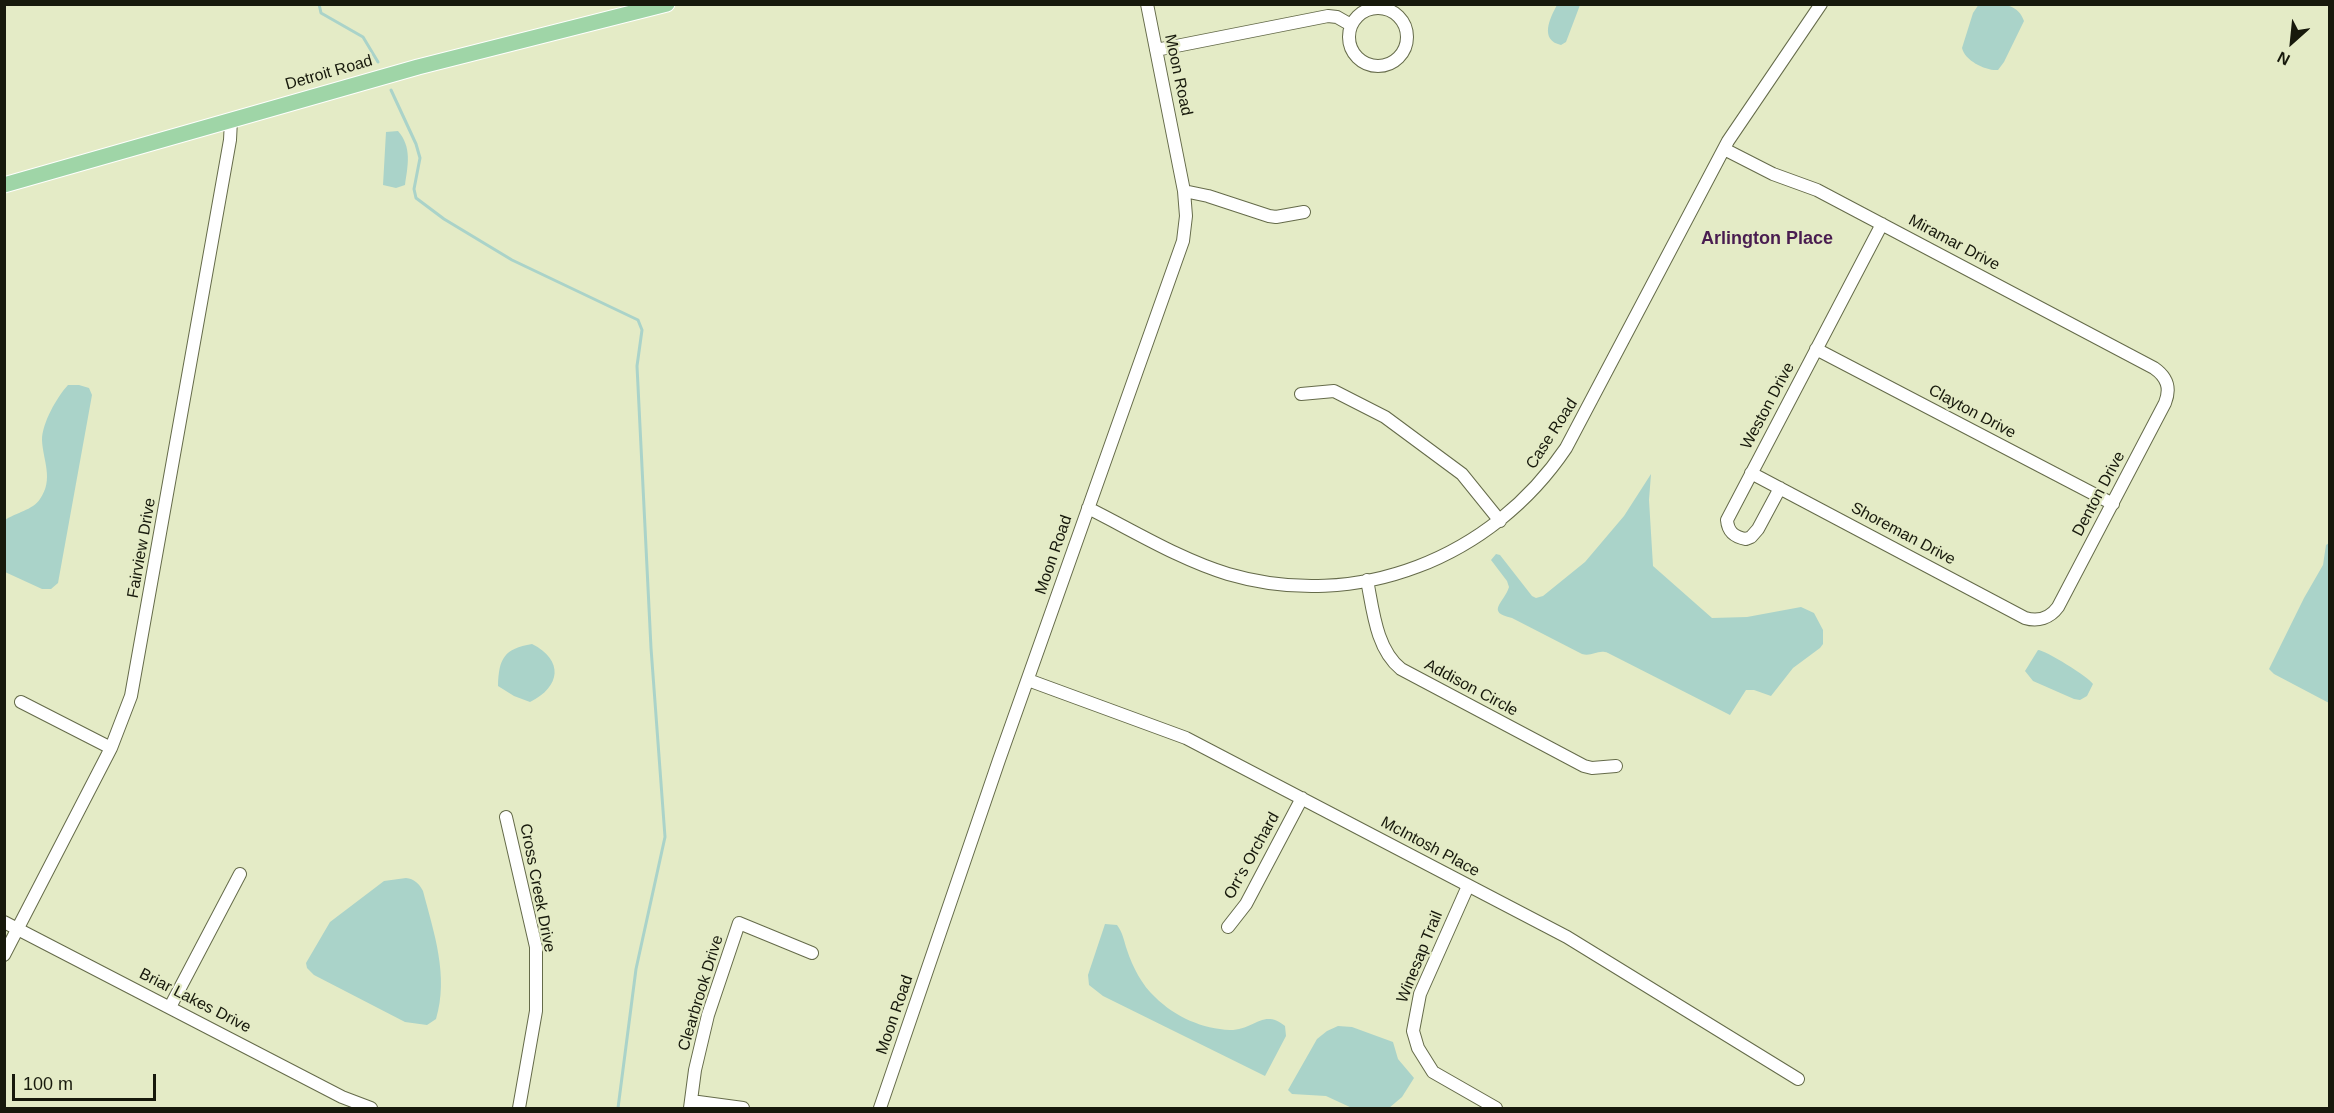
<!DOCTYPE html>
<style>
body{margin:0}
#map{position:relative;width:2334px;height:1113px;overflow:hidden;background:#e4ebc6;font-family:Arial,sans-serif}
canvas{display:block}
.frame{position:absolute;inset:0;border:6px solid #17190c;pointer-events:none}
.north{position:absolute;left:2262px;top:12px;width:60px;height:60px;-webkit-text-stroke:4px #e4ebc6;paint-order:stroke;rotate:207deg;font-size:16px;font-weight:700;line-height:24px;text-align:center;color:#17190c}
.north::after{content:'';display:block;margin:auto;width:21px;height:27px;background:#17190c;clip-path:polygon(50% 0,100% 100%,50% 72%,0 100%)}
.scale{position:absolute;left:12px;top:1074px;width:144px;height:27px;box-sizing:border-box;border:3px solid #17190c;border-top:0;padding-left:8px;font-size:18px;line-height:21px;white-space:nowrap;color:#17190c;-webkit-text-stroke:4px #e4ebc6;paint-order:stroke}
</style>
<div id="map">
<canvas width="2334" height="1113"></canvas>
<div class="frame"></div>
<div class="north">N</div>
<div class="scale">100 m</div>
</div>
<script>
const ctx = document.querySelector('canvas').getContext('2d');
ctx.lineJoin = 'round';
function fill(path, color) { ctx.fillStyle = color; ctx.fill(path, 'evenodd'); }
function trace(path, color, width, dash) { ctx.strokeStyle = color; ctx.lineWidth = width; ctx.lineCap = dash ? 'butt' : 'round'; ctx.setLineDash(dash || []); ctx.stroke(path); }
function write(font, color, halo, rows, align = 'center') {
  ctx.font = font + ' Arial,sans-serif'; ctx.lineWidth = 4.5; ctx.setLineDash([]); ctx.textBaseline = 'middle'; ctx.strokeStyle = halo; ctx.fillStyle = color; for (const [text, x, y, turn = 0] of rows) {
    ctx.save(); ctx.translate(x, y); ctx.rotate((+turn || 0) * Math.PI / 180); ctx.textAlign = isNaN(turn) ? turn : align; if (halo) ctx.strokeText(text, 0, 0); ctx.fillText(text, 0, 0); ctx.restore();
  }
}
const water = new Path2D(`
 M1979 4C1996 4 2017 1 2024 21L2004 62 1998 70C1986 71 1965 61 1962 48L1973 13Z
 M1557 5H1580L1566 42 1561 45C1539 40 1550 18 1557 5Z
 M398 131C412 147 408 165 405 185L396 188 383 185 386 132Z
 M68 385H79L89 388 92 395 58 583 51 589H42L5 572V520C15 513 33 510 40 499 54 479 43 461 42 440 42 423 57 397 68 385Z
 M1651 474 1649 500 1653 566 1712 618 1747 617 1801 607 1814 613 1823 630V644L1820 648 1793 668 1771 696 1754 690H1746L1730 715 1608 653C1598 649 1592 657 1582 654L1512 618C1485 612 1504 603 1509 587L1507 581 1491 560 1496 554 1500 555 1532 596 1536 598 1543 596 1585 562 1624 516Z
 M2329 543H2330L2329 703 2274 674 2269 669 2304 598 2323 565 2326 545Z
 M532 644C564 660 561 687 530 702L514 696 498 686C499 658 504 649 532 644Z
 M2038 650C2045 650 2089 677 2093 684L2087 696 2080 700 2074 699 2033 681 2025 671Z
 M406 878C414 879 419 883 423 891 434 933 449 976 436 1019L427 1025 405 1022 314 975 307 968 306 963 330 922 384 881Z
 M1105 924 1117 925C1123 933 1124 941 1127 950 1133 968 1142 985 1155 997 1175 1017 1203 1029 1230 1030 1255 1030 1263 1008 1285 1026L1286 1036 1265 1076 1103 996 1089 985 1088 975Z
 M1338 1026 1352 1027 1393 1042 1398 1059 1414 1078 1402 1097 1389 1108H1352L1326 1096 1292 1094 1288 1090 1317 1039 1327 1031Z`);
const stream = new Path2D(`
 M319 4 321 13 363 37 378 62
 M391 90 416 144 420 158 414 189 416 198 444 219 512 260 638 320 642 330 637 366 651 648 665 837 636 969 618 1108`);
const minor = new Path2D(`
 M1349 37a29 29 0 1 1 58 0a29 29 0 1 1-58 0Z
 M1156 50 1328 16 1337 17 1351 25
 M1724 149 1773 174 1817 190 2154 368C2167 377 2171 388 2165 403L2058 607C2050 618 2038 622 2025 618L1751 473
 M1184 191 1208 196 1269 216 1276 217 1304 212
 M1816 349 2113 504
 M1301 394 1334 391 1385 417 1462 474 1500 521
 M1780 488 1758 529 1751 537 1746 539C1734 537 1728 532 1727 520L1882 224
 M1088 508C1134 531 1179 559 1228 574 1357 612 1492 558 1566 448L1728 141 1821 4
 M1367 580C1373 610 1376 649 1401 669L1584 766 1592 768 1616 766
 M1028 680 1186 738 1567 937 1798 1079
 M21 702 111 748
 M506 817 536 947V1011L519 1108
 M1468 886 1420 994 1413 1031 1418 1048 1433 1072 1496 1108
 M4 922 342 1097 371 1108
 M1228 927 1246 904 1302 798
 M4 955 111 748 131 696 230 140 231 120
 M170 1007 240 874
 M691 1101 743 1108
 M690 1108 695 1070 708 1015 739 923 812 953
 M880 1108 999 760 1183 241 1186 216 1184 191 1147 4`);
const major = new Path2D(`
 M4 185 418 67 667 4`);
const streetNames = [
 ["Detroit Road",329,73,-16],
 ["Moon Road",1178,75,78],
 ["Miramar Drive",1954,243,28],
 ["Weston Drive",1768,406,-62],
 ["Clayton Drive",1972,412,28],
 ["Case Road",1552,434,-57],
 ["Denton Drive",2099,494,-62],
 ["Shoreman Drive",1903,534,28],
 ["Fairview Drive",142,548,-80],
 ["Moon Road",1054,555,-71],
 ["Addison Circle",1471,688,28],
 ["McIntosh Place",1430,847,28],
 ["Orr's Orchard",1252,856,-61],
 ["Cross Creek Drive",537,888,79],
 ["Winesap Trail",1420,957,-68],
 ["Clearbrook Drive",701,993,-73],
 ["Briar Lakes Drive",195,1001,27],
 ["Moon Road",895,1015,-71]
];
const neighbourhoodNames = [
 ["Arlington Place",1767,239]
];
fill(water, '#aad3c9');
trace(stream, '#aad3c9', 3);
trace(minor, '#656b4a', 14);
trace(major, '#fff', 17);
trace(minor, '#fff', 12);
trace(major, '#9fd5a7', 15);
write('16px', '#17190c', '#e4ebc6', streetNames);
write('bold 18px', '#491d50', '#e4ebc6', neighbourhoodNames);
</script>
